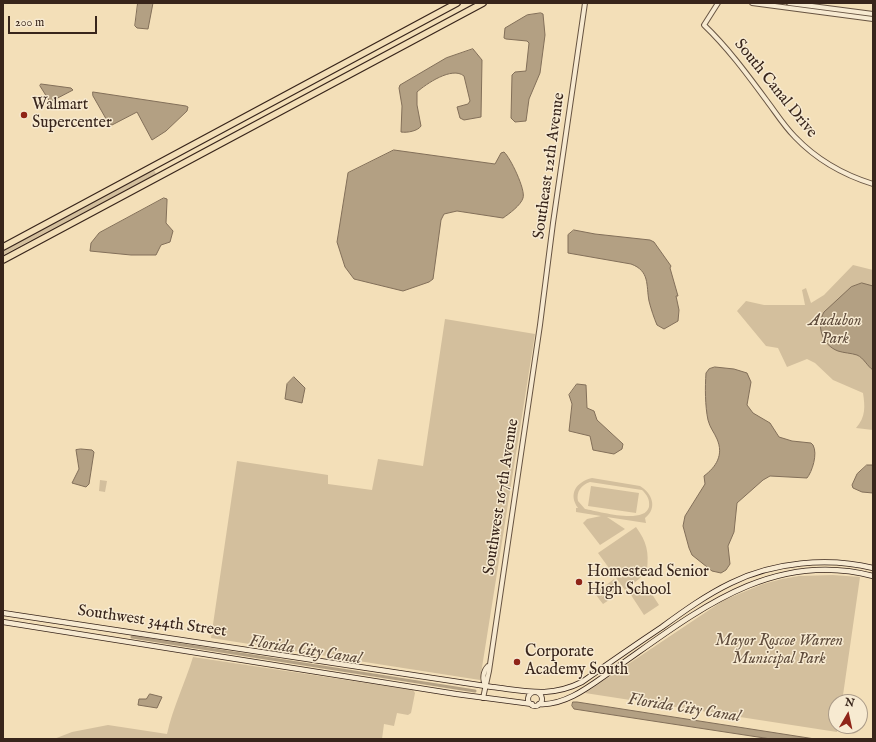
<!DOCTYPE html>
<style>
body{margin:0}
#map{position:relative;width:876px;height:742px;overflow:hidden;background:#f3dfb8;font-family:"IM FELL English",serif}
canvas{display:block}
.frame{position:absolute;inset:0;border:4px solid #38251b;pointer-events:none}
.north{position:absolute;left:828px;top:694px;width:40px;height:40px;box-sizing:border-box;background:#f7ead1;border:1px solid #ab9b88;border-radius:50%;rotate:9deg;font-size:11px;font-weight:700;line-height:16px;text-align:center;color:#38251b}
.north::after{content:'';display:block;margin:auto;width:14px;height:18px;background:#8f2418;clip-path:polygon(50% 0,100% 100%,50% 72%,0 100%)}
.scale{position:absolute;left:8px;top:16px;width:89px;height:18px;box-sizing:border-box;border:2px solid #38251b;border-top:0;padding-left:5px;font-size:12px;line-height:14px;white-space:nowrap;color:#38251b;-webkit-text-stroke:3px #f7ead1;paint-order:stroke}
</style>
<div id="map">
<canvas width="876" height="742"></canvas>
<div class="frame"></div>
<div class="north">N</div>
<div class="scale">200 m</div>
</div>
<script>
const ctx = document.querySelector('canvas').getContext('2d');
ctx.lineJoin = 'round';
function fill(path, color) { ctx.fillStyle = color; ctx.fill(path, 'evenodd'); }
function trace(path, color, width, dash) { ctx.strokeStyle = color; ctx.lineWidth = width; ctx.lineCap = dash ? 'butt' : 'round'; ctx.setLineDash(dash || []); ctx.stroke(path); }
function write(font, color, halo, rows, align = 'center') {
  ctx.font = font + ' "IM FELL English",serif'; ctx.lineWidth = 3; ctx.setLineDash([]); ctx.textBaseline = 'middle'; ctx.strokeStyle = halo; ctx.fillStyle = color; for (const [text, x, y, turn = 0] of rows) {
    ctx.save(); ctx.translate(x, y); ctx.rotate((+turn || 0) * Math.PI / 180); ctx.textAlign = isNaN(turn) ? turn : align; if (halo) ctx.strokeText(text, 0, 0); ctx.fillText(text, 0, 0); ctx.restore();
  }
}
const green = new Path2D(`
 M154 170 156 174 3 255V250Z
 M853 265 873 270V430L856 428C866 417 865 406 863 393L833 380 815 363 807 359 787 367 778 348 766 346 737 311 746 301 764 305H805L802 290 806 288 811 303 824 295Z
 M445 319 535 334 480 680 211 638 237 461 328 475V484L372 490 378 459 423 466Z
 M592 478 640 486C652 493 658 508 645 518L646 523 607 517 625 529 600 545 583 523 587 519 601 516 576 512V508H578C568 494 576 482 592 478ZM590 482 642 490C647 495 650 499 649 507 644 525 598 511 585 509L578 501C576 492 581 485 590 482Z
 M100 480 107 481 105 492 99 491Z
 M591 486 639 493 636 513 588 506Z
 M636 527C647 542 649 552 647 570L639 579 625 590 598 553Z
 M833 575 860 577 842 702H836L837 732 585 693 724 600 763 584 782 579 799 576Z
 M614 579 617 585 608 591 605 586Z
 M644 582 659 605 644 615 629 592Z
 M618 586 622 591 613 597 609 592Z
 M604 587 608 592 599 599 595 593Z
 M608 593 612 598 603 604 599 599Z
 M193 657 413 690 415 693 411 713 408 715 397 713 394 726 384 724 382 739H54L72 732 108 725 167 734C173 707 185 683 193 657Z`);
const water = new Path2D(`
 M138 3H153L148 29 137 28 135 26Z
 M541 13 543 14 545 35 540 73 529 99 526 121 515 122 511 118 512 75 515 72 526 71 529 43 527 41 506 39 504 38 505 28 527 15Z
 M473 49 482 60 481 117 464 120 460 118 457 107 468 104 470 101 464 76C452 66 426 84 417 92V105L421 126C418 131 407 133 401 132L402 106 399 88 400 85 446 58Z
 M41 84 71 88 73 90 50 102 40 86Z
 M93 92 186 106 188 107 187 111 166 131 152 140 137 112 112 125 109 124 93 96Z
 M394 150 495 164 501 153 504 152C510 157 526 190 523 198 521 205 509 214 503 218L457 211 444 214 441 220 433 279 429 282 403 291 354 279 345 267 337 242 348 173Z
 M164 198 167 199V201L166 223 173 231 170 242 161 245 156 255H131L90 251 91 243 99 233Z
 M574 230 595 234 650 240 654 242 671 266 670 268 678 296H676L679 310 678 321 664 329 657 325C654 318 651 309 649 301 646 285 650 271 631 264L568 253V235Z
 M862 283 873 286V370C867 366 864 358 857 355 851 353 844 353 838 351 822 345 816 326 824 312L851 287Z
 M715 367 734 369 747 373 751 382 747 405 753 413 770 423 779 437 792 441 811 443 813 445C818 454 812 472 807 478L770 476 763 480 737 503 734 532 728 546 730 564 726 570 721 573 712 571 692 555 689 548 683 526 685 516 705 484 704 476C716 467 724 455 717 439 714 432 710 428 708 420 705 406 705 387 706 373L709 369Z
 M294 377 305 388 302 403 285 399 287 384Z
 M577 384 586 385 587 408 594 411 597 420 623 444 622 449 614 454 593 450 590 436 569 431 572 404 569 395Z
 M81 449 92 450 94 452 89 484 86 487 72 483 79 469 76 450Z
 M867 465H873V493L862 492 853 488 852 485 857 474Z
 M150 694 162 697 157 708 138 705 139 699H146Z
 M573 702H577L815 739H771L574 709 572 706Z`);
const canal = new Path2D(`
 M132 637 475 691`);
const tertiary = new Path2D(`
 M718 3 704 25C728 48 747 74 767 101 776 113 784 126 795 137 816 159 844 175 873 184
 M752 3 873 19
 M789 3 873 14
 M485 685C482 679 483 671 488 666
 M483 698 489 671 540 325 553 223 585 3`);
const secondary = new Path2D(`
 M3 613 492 687C526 691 550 698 582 682 609 663 635 645 662 627 684 611 706 595 731 583 773 562 828 557 873 568
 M3 622 456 694 532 704
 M528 699a7 7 0 1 1 14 0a7 7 0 1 1-14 0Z
 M539 704C565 706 590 686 610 672 690 617 768 548 873 576`);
const motorway = new Path2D(`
 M3 247 457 3
 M3 260 483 3`);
const markers = [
 [24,115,4,"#8f2418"],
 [579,582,4,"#8f2418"],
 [517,662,4,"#8f2418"]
];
const streetNames = [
 ["South Canal Drive",775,89,51],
 ["Southeast 12th Avenue",550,166,-82],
 ["Southwest 167th Avenue",502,497,-81],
 ["Southwest 344th Street",152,622,8]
];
const poiNames = [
 ["Walmart",32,106],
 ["Supercenter",32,124],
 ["Homestead Senior",587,573],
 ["High School",587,591],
 ["Corporate",525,653],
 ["Academy South",525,671]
];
const parkNames = [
 ["Audubon",835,322],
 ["Park",835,340],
 ["Mayor Roscoe Warren",779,642],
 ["Municipal Park",779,660]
];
const waterNames = [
 ["Florida City Canal",305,651,9],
 ["Florida City Canal",684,709,9]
];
fill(green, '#d3bf9d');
fill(water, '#b3a083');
trace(water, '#826f59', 1);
trace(canal, '#b3a083', 3);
trace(tertiary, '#675442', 6);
trace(secondary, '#38251b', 6);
trace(motorway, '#38251b', 8);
trace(tertiary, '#f7ead1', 4);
trace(secondary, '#f7ead1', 4.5);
trace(motorway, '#f3dfb8', 5.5);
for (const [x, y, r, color] of markers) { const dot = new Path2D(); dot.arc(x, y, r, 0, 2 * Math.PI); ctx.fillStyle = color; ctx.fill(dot); trace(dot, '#f7ead1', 1.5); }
write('16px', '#38251b', '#f7ead1', streetNames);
write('16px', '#38251b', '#f7ead1', poiNames, 'left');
write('italic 16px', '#5f4c3c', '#f7ead1', parkNames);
write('italic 17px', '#5d4a3a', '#f7ead1', waterNames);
</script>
